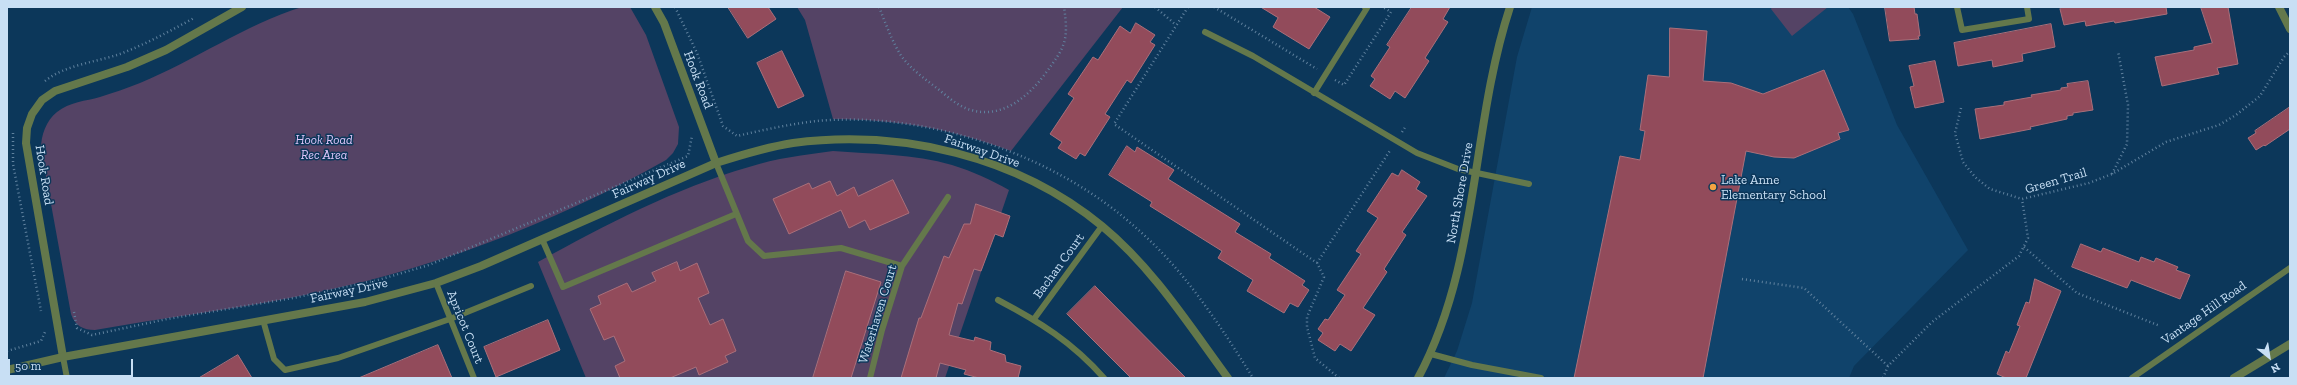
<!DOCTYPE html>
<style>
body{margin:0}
#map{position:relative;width:2297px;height:385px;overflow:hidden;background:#0c375a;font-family:"Zilla Slab",serif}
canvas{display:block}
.frame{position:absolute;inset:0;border:8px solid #c8dff4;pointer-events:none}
.north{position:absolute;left:2249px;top:337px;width:40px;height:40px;-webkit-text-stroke:3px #0c375a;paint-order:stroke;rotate:150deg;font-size:11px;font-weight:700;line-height:16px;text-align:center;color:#c8dff4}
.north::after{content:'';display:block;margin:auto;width:14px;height:18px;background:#c8dff4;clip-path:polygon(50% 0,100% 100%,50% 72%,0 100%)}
.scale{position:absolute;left:8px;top:359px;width:125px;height:18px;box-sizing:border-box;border:2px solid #c8dff4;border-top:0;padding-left:5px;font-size:12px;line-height:14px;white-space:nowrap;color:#c8dff4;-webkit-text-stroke:3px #0c375a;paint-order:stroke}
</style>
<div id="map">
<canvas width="2297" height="385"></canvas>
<div class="frame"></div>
<div class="north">N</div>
<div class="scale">50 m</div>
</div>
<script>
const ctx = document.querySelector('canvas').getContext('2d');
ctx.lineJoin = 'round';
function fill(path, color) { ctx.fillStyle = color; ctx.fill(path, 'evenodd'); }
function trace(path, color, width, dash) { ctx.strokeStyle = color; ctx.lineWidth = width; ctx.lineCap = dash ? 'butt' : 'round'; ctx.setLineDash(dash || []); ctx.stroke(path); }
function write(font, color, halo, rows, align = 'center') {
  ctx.font = font + ' "Zilla Slab",serif'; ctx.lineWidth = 3; ctx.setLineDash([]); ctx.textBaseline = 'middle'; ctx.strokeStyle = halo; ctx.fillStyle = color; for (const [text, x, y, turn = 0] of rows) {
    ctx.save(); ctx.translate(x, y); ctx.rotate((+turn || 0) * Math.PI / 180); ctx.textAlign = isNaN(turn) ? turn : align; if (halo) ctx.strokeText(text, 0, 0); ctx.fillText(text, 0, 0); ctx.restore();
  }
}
const built = new Path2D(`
 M1532 7H1848L1853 14 1897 125 1968 250 1854 366 1849 378H1444L1457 351 1472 303 1517 57Z`);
const green = new Path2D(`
 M302 7H630L646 35 679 127 678 144 673 153 666 160C551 225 425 272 295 297 229 310 162 318 95 330 83 330 75 326 71 314L41 149C41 135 46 121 57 112 69 102 86 101 100 97 113 93 127 88 140 83 196 60 244 25 302 7Z
 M797 7H1123L1011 151C947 128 901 120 833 119L805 20Z
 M1772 7H1828L1792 36 1771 9Z
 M833 151C872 154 914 154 952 165 972 171 991 180 1009 190L945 378H586L538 262C605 225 676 188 749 167 776 158 804 155 833 151Z`);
const building = new Path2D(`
 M728 7H768L776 19 748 38Z
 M1261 7H1314L1330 17 1309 49 1273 27 1278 18Z
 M1412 7H1450L1443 19 1448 22 1425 58 1429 61 1405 98 1395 91 1390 99 1370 86 1375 79 1371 76 1390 47 1387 45Z
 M1885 7H1914L1915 14H1917L1920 36H1918L1919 39 1890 41Z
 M2062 7H2166L2167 14 2115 23 2114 21 2086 26 2085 21 2064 25 2060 9Z
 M2201 7H2228L2238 64 2217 68 2219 74 2162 86 2155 57 2194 50V47L2212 43Z
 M1136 23 1155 35 1150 42 1155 45 1131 83 1127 80 1105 114 1110 117 1085 156 1080 153 1076 159 1058 148 1062 142 1050 134 1074 98 1068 94 1093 57 1098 60 1120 26 1130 33Z
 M2051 24 2055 47 2022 54 2023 61 1993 67 1992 60 1958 66 1954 43Z
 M1670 28 1707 31 1703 81 1731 83 1763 94 1824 70 1849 130 1838 133 1840 139 1794 158 1774 157 1746 151 1703 378H1574L1620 156 1640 160 1645 131 1640 130 1648 75 1669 77Z
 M782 51 804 96 778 108 757 63Z
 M1935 61 1944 102 1915 108 1910 87 1914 86 1909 66Z
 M2088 81 2093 110 2073 113V115L2067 116V119L2030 127 2031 129 1980 139 1975 109 2004 105V102L2032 97 2031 95 2061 90V88L2068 87 2067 84Z
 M2290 107V129L2265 146 2264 145 2256 150 2248 138 2256 133 2255 131Z
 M1127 146 1135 152 1137 147 1174 170 1168 179 1240 224 1235 232 1271 254 1269 258 1305 281 1302 285 1309 290 1298 307 1290 303 1284 313 1247 291 1253 280 1218 258 1222 251 1150 206 1152 202 1109 175Z
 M1402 170 1420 182 1416 189 1427 196 1402 232 1406 235 1384 269 1387 272 1363 308 1375 315 1351 351 1340 344 1335 351 1318 340 1323 333 1318 329 1325 319 1328 320 1345 295 1337 290 1361 254 1356 251 1378 218 1367 211 1392 173 1398 176Z
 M893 180 909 213 870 230 865 220 849 228 841 210 789 234 773 199 809 183 812 189 830 181 837 196 854 187 858 196Z
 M976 204 1010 216 1003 237 995 234 981 271 974 269 962 304 958 303 949 335 974 341 975 337 991 342 990 350 1005 355 1006 362 1021 366 1018 378H979L964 374 966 370 940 363 936 378H901L919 318H921L944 256 949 258 964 224H970Z
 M2081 244 2101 252 2103 248 2139 262 2141 257 2154 262 2156 258 2178 267 2176 270 2190 275 2180 299 2131 280 2127 288 2072 267Z
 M677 262 680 271 697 263 709 293 698 298 710 325 723 319 736 351 725 356 728 362 699 375 696 367 670 378H620L615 366 625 361 614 336 604 340 590 309 601 304 598 296 627 283 632 292 656 281 652 273Z
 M846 271 881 282 851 378H813Z
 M2035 279 2061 291 2026 378H2006L1997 374 2006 351 2009 353 2020 326 2017 325 2026 302 2029 303Z
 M1095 286 1186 378H1131L1067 314Z
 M548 320 560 350 496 377 484 347Z
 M438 345 452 378H359Z
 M238 355 252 378H199Z`);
const path = new Path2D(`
 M675 7 697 53 723 126 737 136C763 130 790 124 817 121 925 111 1054 154 1135 227 1183 268 1220 325 1253 378
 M879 7C886 24 892 42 902 57 912 70 925 79 938 89 948 97 959 107 971 110 1002 119 1028 97 1045 74 1065 47 1069 41 1064 7
 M1155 7 1176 25
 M1188 7 1114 124 1317 263 1324 277 1307 317V327L1315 358 1339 378
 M1214 7 1317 69
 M1335 80 1344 85 1391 12 1383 7
 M45 81C65 65 96 62 120 54 146 44 170 31 194 18
 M1961 108 1955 133 1963 162 1975 177 1990 189 2022 199 2089 183 2112 174 2166 142 2219 125 2236 115 2260 96 2284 57 2290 51
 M1402 132 1406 126
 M13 133V164L41 311
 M2112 174 2127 144 2128 105 2118 51
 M2024 247 2077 293 2160 326
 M1317 263 1391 149
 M1742 279 1804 288 1888 366
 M74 312 77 328 92 335 167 319 293 298 378 280 429 265 688 156 692 136
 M7 351 41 341 45 332
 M1883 378 1888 366 1932 322 2019 256 2028 238 2022 199`);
const service = new Path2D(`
 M1957 7 1962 30 2029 19 2027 7
 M1205 32 1253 56 1417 153 1458 169 1529 184
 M1314 93 1367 8 1365 7
 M716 163 748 241 764 256 841 248 902 266
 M542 239 563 287 736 214
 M436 283 474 378
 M998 300C1040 322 1072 342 1104 378
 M1034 319 1102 226
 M263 320 274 359 285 370 338 358 450 319 531 286
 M1431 354 1472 365 1541 378
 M63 357 67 378
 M870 378 882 330 902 266 948 197
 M2132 378 2290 268`);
const minor = new Path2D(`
 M655 7 664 23 716 163
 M2279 7 2290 29
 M63 357 26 143 27 128 32 114 42 100 55 91 127 67 166 50 242 7
 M2234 378 2290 344`);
const tertiary = new Path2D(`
 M7 370 63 357 365 302 436 283 481 266 716 163C741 155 767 147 793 143 901 129 1017 156 1102 226 1153 268 1189 325 1228 378
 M1418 378C1480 263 1470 129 1510 7`);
const markers = [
 [1713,187,4,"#f4a443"]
];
const streetNames = [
 ["Hook Road",698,80,69],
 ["Fairway Drive",982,151,19],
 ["Hook Road",44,175,81],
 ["Fairway Drive",649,179,-24],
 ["Green Trail",2056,181,-16],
 ["North Shore Drive",1460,193,-80],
 ["Bachan Court",1059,266,-54],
 ["Fairway Drive",349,291,-12],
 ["Vantage Hill Road",2204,313,-35],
 ["Waterhaven Court",878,314,-73],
 ["Apricot Court",465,327,68]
];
const parkNames = [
 ["Hook Road",324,140],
 ["Rec Area",324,155]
];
const poiNames = [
 ["Lake Anne",1721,180],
 ["Elementary School",1721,195]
];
fill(built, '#10436b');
fill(green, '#544365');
fill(building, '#924b5b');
trace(building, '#aa6f7a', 1);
trace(path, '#60829f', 2.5, [1, 3]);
trace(service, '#64784b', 6);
trace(minor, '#64784b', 8);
trace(tertiary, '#64784b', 8);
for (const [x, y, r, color] of markers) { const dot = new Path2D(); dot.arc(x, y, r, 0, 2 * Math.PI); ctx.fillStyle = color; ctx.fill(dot); trace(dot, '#0c375a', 1.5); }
write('13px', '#c8dff4', '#0c375a', streetNames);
write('italic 13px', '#dfc5f9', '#0c375a', parkNames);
write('13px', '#c8dff4', '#0c375a', poiNames, 'left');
</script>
